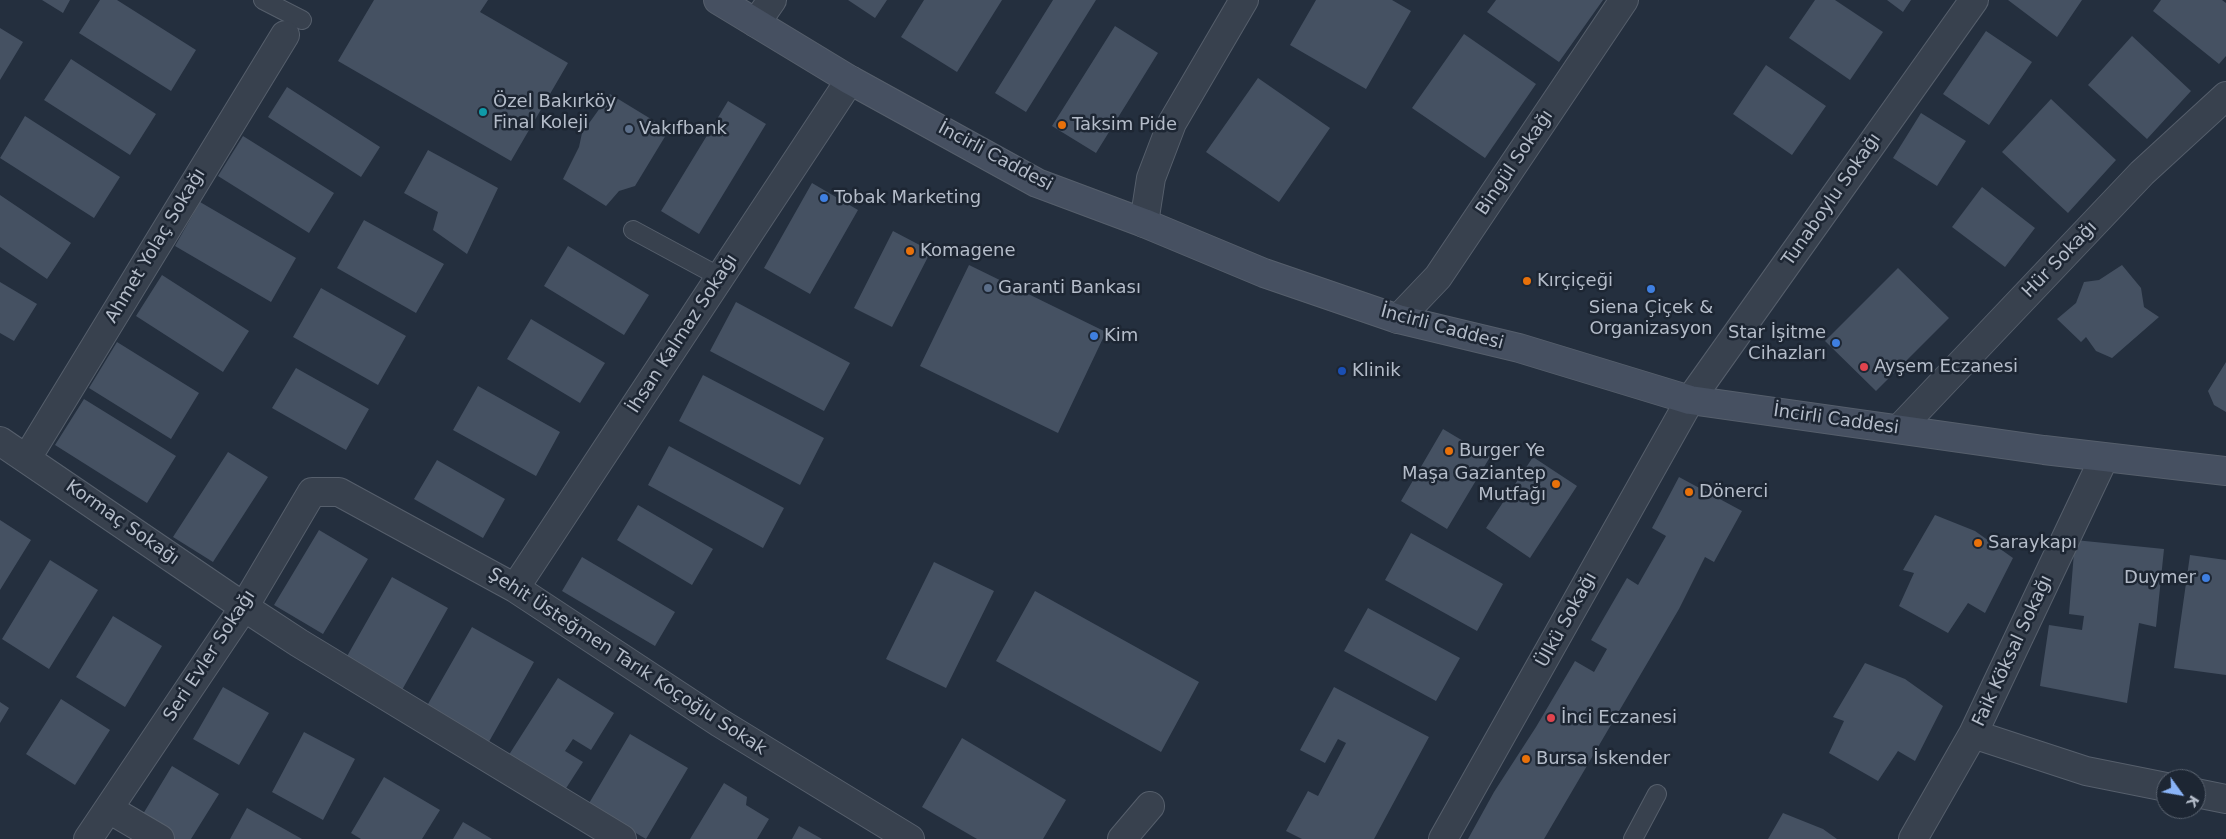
<!DOCTYPE html>
<meta charset="utf-8">
<style>
body{margin:0}
#map{position:relative;width:2226px;height:839px;overflow:hidden;background:#242f3e;font-family:"DejaVu Sans",sans-serif}
canvas{display:block}
.north{position:absolute;left:2156px;top:769px;width:50px;height:50px;box-sizing:border-box;background:#1d2633;border:1px solid #59626f;border-radius:50%;rotate:122deg;font-size:14px;font-weight:700;line-height:20px;text-align:center;color:#b4bcc9}
.north::after{content:'';display:block;margin:auto;width:18px;height:22px;background:#8ab4f8;clip-path:polygon(50% 0,100% 100%,50% 72%,0 100%)}
</style>
<div id="map">
<canvas width="2226" height="839"></canvas>
<div class="north">K</div>
</div>
<script>
const ctx = document.querySelector('canvas').getContext('2d');
ctx.lineJoin = 'round';
function fill(path, color) { ctx.fillStyle = color; ctx.fill(path, 'evenodd'); }
function trace(path, color, width, dash) { ctx.strokeStyle = color; ctx.lineWidth = width; ctx.lineCap = dash ? 'butt' : 'round'; ctx.setLineDash(dash || []); ctx.stroke(path); }
function write(font, color, halo, rows, align = 'center') {
  ctx.font = font + ' "DejaVu Sans",sans-serif'; ctx.lineWidth = 5; ctx.setLineDash([]); ctx.textBaseline = 'middle'; ctx.strokeStyle = halo; ctx.fillStyle = color; for (const [text, x, y, turn = 0] of rows) {
    ctx.save(); ctx.translate(x, y); ctx.rotate((+turn || 0) * Math.PI / 180); ctx.textAlign = isNaN(turn) ? turn : align; if (halo) ctx.strokeText(text, 0, 0); ctx.fillText(text, 0, 0); ctx.restore();
  }
}
const building = new Path2D(`
 M42 0H70L63 13Z
 M100 0H117L196 50 171 91 79 33Z
 M374 0H488L480 12 568 63 511 161 338 61Z
 M848 0H887L875 18Z
 M924 0H1002L957 72 901 37Z
 M1053 0H1096L1026 112 995 93Z
 M1316 0H1392L1411 11 1366 89 1290 45Z
 M1496 0H1603L1559 62 1487 12Z
 M1815 0H1835L1883 32 1850 80 1789 38Z
 M1887 0H1911L1903 12Z
 M2008 0H2082L2057 37Z
 M2161 0H2222L2226 3V56L2219 64 2153 11Z
 M1115 26 1158 53 1096 153 1052 126Z
 M0 28 23 42 0 80Z
 M1986 31 2032 62 1989 125 1943 94Z
 M1464 34 1536 84 1485 158 1412 108Z
 M2132 36 2191 91 2147 139 2088 85Z
 M71 59 156 114 130 155 44 100Z
 M1766 65 1826 106 1792 155 1733 114Z
 M1258 78 1330 128 1279 202 1206 152Z
 M287 87 380 147 361 177 268 117Z
 M610 94 669 130 635 186 619 191 606 206 563 179 579 147 582 133Z
 M2051 99 2116 160 2068 213 2002 152Z
 M728 101 766 124 699 234 661 211Z
 M1921 113 1966 141 1937 186 1893 158Z
 M25 116 120 177 94 218 0 158Z
 M243 136 334 193 309 233 218 176Z
 M428 150 498 188 467 254 433 230 438 212 404 193Z
 M812 183 858 210 810 294 764 268Z
 M1982 187 2035 228 2005 267 1952 227Z
 M0 195 71 243 47 279 0 247Z
 M200 202 296 258 271 302 175 246Z
 M364 220 444 264 416 313 337 268Z
 M893 231 931 251 892 327 854 308Z
 M568 246 649 295 624 335 544 286Z
 M969 265 1106 332 1058 433 920 366Z
 M2122 265 2141 288 2144 307 2159 317 2112 358 2096 351 2086 337 2081 342 2057 319 2076 303 2084 282 2099 280Z
 M1898 268 1949 318 1876 391 1825 341Z
 M162 275 249 331 223 372 136 316Z
 M0 282 37 304 14 341 0 333Z
 M321 288 406 336 378 385 293 337Z
 M736 302 850 363 824 411 710 351Z
 M531 319 605 363 580 403 507 359Z
 M117 342 199 393 171 439 89 388Z
 M2226 362V412L2214 405 2208 391Z
 M296 368 369 409 346 450 272 408Z
 M703 375 824 438 800 485 679 421Z
 M478 386 560 432 536 476 453 430Z
 M84 399 176 456 147 503 55 445Z
 M1443 429 1490 457 1447 529 1401 501Z
 M669 446 784 508 763 548 648 485Z
 M228 452 268 477 213 562 173 537Z
 M1533 457 1577 486 1530 558 1486 528Z
 M437 460 505 499 483 538 414 499Z
 M1679 477 1742 511 1714 562 1705 557 1679 609 1544 839H1468L1494 792 1536 727 1575 661 1594 672 1607 649 1591 640 1627 578 1638 585 1666 536 1652 528Z
 M638 505 713 549 692 585 617 540Z
 M1935 515 1975 531 2013 558 1985 613 1968 603 1948 633 1899 606 1914 573 1903 570Z
 M0 520 31 540 0 590Z
 M319 530 368 559 323 634 274 605Z
 M1411 533 1503 584 1477 631 1385 580Z
 M2075 540 2164 549 2156 627 2139 623 2127 703 2040 686 2049 625 2082 630 2084 616 2069 614Z
 M2190 555 2226 560V675L2174 668Z
 M582 557 675 612 655 646 562 591Z
 M50 560 98 590 49 669 2 639Z
 M934 562 994 591 946 688 886 659Z
 M392 577 448 608 402 690 346 658Z
 M1035 591 1199 682 1161 752 996 661Z
 M1368 608 1460 658 1436 701 1344 651Z
 M113 616 162 646 125 707 76 677Z
 M472 627 534 662 486 747 424 711Z
 M1865 663 1905 679 1943 706 1915 761 1898 751 1878 781 1829 753 1844 721 1833 717Z
 M558 678 614 713 591 750 573 739 565 751 583 762 561 796 505 761Z
 M223 687 269 713 239 765 193 739Z
 M1334 687 1429 737 1374 839H1302L1286 831 1308 791 1318 796 1346 743 1338 739 1325 763 1300 750Z
 M61 699 110 730 75 785 26 754Z
 M0 702 9 708 0 723Z
 M304 732 355 759 323 820 272 792Z
 M630 734 688 768 646 839 588 805Z
 M962 738 1066 800 1043 839H977L922 807Z
 M172 766 219 794 191 839H173L140 819Z
 M384 777 440 810 422 839H361L351 833Z
 M724 783 747 797 746 805 769 819 757 839H690Z
 M247 808 302 839H230Z
 M1783 813 1823 829 1837 839H1768Z
 M463 822 492 839H453Z
 M799 826 822 839H792Z`);
const lane = new Path2D(`
 M263 0 302 20
 M633 230 720 277
 M1633 839 1657 794`);
const street = new Path2D(`
 M756 23 772 0
 M1144 223 1151 178 1172 123 1244 0
 M1398 319 1438 277 1624 0
 M1900 428 2142 173 2226 96
 M0 441 244 607 299 643 622 839
 M27 458 285 35
 M515 588 850 80
 M1973 734 2086 771 2166 787
 M2196 793 2226 799
 M109 809 160 839
 M88 839 244 607 312 492H339L515 588 720 723 910 839
 M1122 839 1150 806
 M1443 839 1690 400 1974 0
 M1913 839 1973 734 2104 458`);
const secondary = new Path2D(`
 M718 0 850 80 1037 183 1144 223 1264 273 1398 319 1519 348 1690 400 2044 450 2226 471`);
const markers = [
 [483,112,5,"#0f9aa8"],
 [1062,125,5,"#e8710a"],
 [629,129,5,"#5c6f8a"],
 [824,198,5,"#3f7fe0"],
 [910,251,5,"#e8710a"],
 [1527,281,5,"#e8710a"],
 [988,288,5,"#5c6f8a"],
 [1651,289,5,"#3f7fe0"],
 [1094,336,5,"#3f7fe0"],
 [1836,343,5,"#3f7fe0"],
 [1864,367,5,"#e0444e"],
 [1342,371,5,"#1a4fb4"],
 [1449,451,5,"#e8710a"],
 [1556,484,5,"#e8710a"],
 [1689,492,5,"#e8710a"],
 [1978,543,5,"#e8710a"],
 [2206,578,5,"#3f7fe0"],
 [1551,718,5,"#e0444e"],
 [1526,759,5,"#e8710a"]
];
const poiNames = [
 ["Özel Bakırköy",493,102],
 ["Final Koleji",493,123],
 ["Taksim Pide",1072,125],
 ["Vakıfbank",639,129],
 ["Tobak Marketing",834,198],
 ["Komagene",920,251],
 ["Kırçiçeği",1537,281],
 ["Garanti Bankası",998,288],
 ["Siena Çiçek &",1651,308,"center"],
 ["Organizasyon",1651,329,"center"],
 ["Star İşitme",1826,333,"right"],
 ["Cihazları",1826,354,"right"],
 ["Kim",1104,336],
 ["Ayşem Eczanesi",1874,367],
 ["Klinik",1352,371],
 ["Burger Ye",1459,451],
 ["Maşa Gaziantep",1546,474,"right"],
 ["Mutfağı",1546,495,"right"],
 ["Dönerci",1699,492],
 ["Saraykapı",1988,543],
 ["Duymer",2196,578,"right"],
 ["İnci Eczanesi",1561,718],
 ["Bursa İskender",1536,759]
];
const streetNames = [
 ["İncirli Caddesi",995,157,28],
 ["Bingül Sokağı",1515,163,-56],
 ["Tunaboylu Sokağı",1832,200,-55],
 ["Ahmet Yolaç Sokağı",156,246,-59],
 ["Hür Sokağı",2060,260,-46],
 ["İncirli Caddesi",1442,328,15],
 ["İhsan Kalmaz Sokağı",683,334,-57],
 ["İncirli Caddesi",1836,420,8],
 ["Kormaç Sokağı",122,523,35],
 ["Ülkü Sokağı",1567,620,-61],
 ["Faik Köksal Sokağı",2013,651,-65],
 ["Seri Evler Sokağı",210,656,-57],
 ["Şehit Üsteğmen Tarık Koçoğlu Sokak",627,662,33]
];
fill(building, '#455162');
trace(lane, '#565f6c', 20);
trace(street, '#565f6c', 30);
trace(secondary, '#565f6c', 30);
trace(lane, '#38414e', 18);
trace(street, '#38414e', 28);
trace(secondary, '#465061', 28);
for (const [x, y, r, color] of markers) { const dot = new Path2D(); dot.arc(x, y, r, 0, 2 * Math.PI); ctx.fillStyle = color; ctx.fill(dot); trace(dot, '#1d2633', 2); }
write('18px', '#b4bcc9', '#1d2633', poiNames, 'left');
write('18px', '#b4bcc9', '#1d2633', streetNames);
</script>
